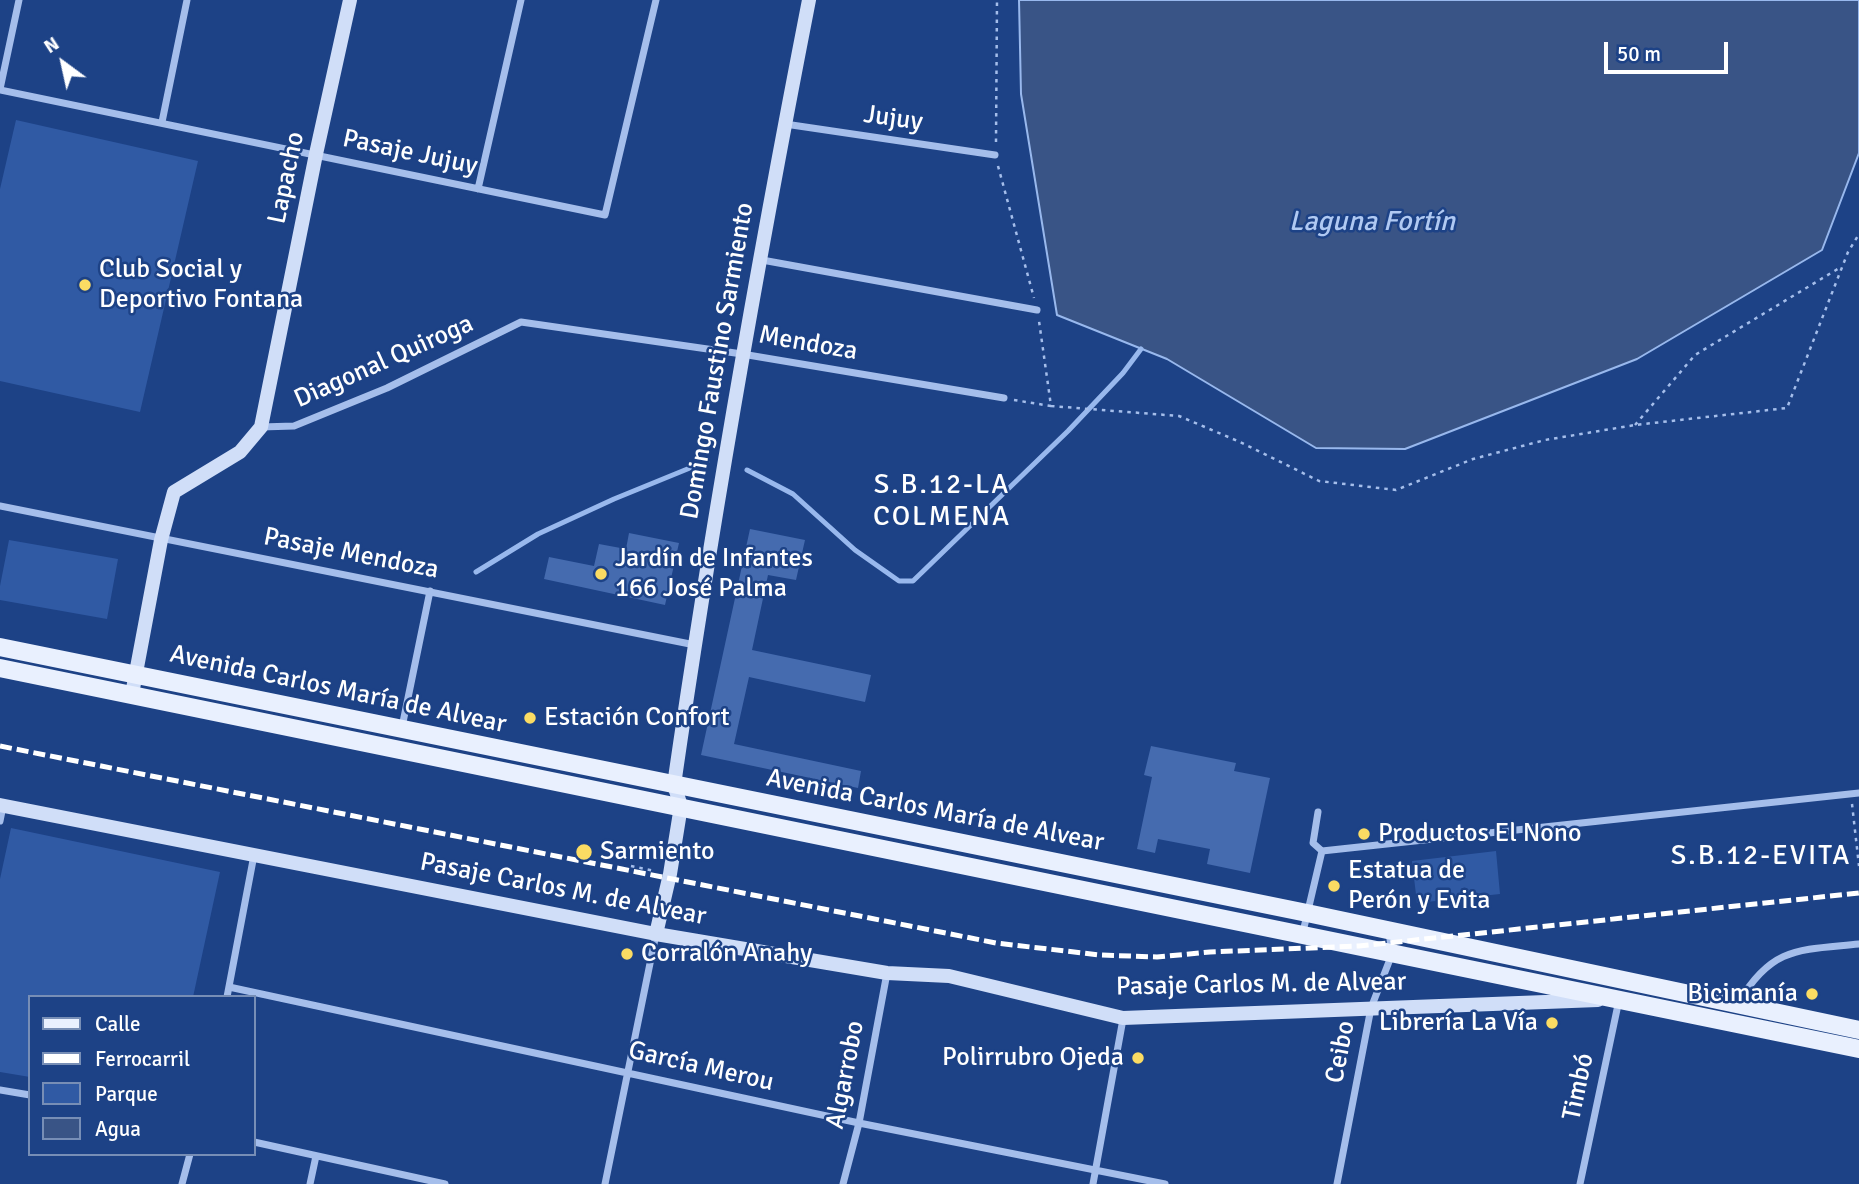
<!DOCTYPE html>
<meta charset="utf-8">
<style>
body{margin:0}
#map{position:relative;width:1859px;height:1184px;overflow:hidden;background:#1d4286;font-family:Signika,sans-serif}
canvas{display:block}
.legend{position:absolute;left:28px;top:995px;width:228px;height:161px;box-sizing:border-box;background:#1d4286;border:2px solid #778eb6;margin:0;padding:9px 12px;list-style:none;font-size:21px;color:#fff}
.legend li{display:flex;align-items:center;gap:14px;height:35px}
.legend b{width:35px;border:2px solid #778eb6}
.north{position:absolute;left:28px;top:28px;width:70px;height:70px;-webkit-text-stroke:5px #1d4286;paint-order:stroke;rotate:327deg;font-size:19px;font-weight:700;line-height:28px;text-align:center;color:#fff}
.north::after{content:'';display:block;margin:auto;width:24px;height:32px;background:#fff;clip-path:polygon(50% 0,100% 100%,50% 72%,0 100%)}
.scale{position:absolute;left:1604px;top:42px;width:124px;height:32px;box-sizing:border-box;border:4px solid #fff;border-top:0;padding-left:9px;font-size:21px;line-height:24px;white-space:nowrap;color:#fff;-webkit-text-stroke:5px #1d4286;paint-order:stroke}
</style>
<div id="map">
<canvas width="1859" height="1184"></canvas>
<ul class="legend">
<li><b style="height:9px;background:#e9f0fe"></b>Calle</li>
<li><b style="height:9px;background:#fff"></b>Ferrocarril</li>
<li><b style="height:19px;background:#305aa4"></b>Parque</li>
<li><b style="height:19px;background:#395486"></b>Agua</li>
</ul>
<div class="north">N</div>
<div class="scale">50 m</div>
</div>
<script>
const ctx = document.querySelector('canvas').getContext('2d');
ctx.lineJoin = 'round';
function fill(path, color) { ctx.fillStyle = color; ctx.fill(path, 'evenodd'); }
function trace(path, color, width, dash) { ctx.strokeStyle = color; ctx.lineWidth = width; ctx.lineCap = dash ? 'butt' : 'round'; ctx.setLineDash(dash || []); ctx.stroke(path); }
function write(font, color, halo, rows, align = 'center') {
  ctx.font = font + ' Signika,sans-serif'; ctx.lineWidth = 5; ctx.setLineDash([]); ctx.textBaseline = 'middle'; ctx.strokeStyle = halo; ctx.fillStyle = color; for (const [text, x, y, turn = 0] of rows) {
    ctx.save(); ctx.translate(x, y); ctx.rotate((+turn || 0) * Math.PI / 180); ctx.textAlign = isNaN(turn) ? turn : align; if (halo) ctx.strokeText(text, 0, 0); ctx.fillText(text, 0, 0); ctx.restore();
  }
}
const green = new Path2D(`
 M16 120 198 161 140 412 0 381V189Z
 M9 540 118 559 107 619 0 600V586Z
 M11 828 220 872 193 997H30V1077L0 1072V879Z
 M1496 851 1500 894 1417 903 1412 861Z`);
const water = new Path2D(`
 M1019 0H1859V153L1822 250 1637 359 1405 449 1316 448 1167 359 1057 315 1021 94Z`);
const stream = new Path2D(`
 M747 470 793 494 855 550 899 581H913L1068 431 1123 373 1141 349
 M476 572 538 534 614 499 707 461`);
const building = new Path2D(`
 M750 529 805 540 796 580 768 575 752 650 871 675 865 702 749 677 734 744 861 771 858 788 701 755Z
 M629 533 679 543 665 605 544 579 549 557 594 566 599 544 626 549Z
 M1151 746 1236 763 1234 771 1270 778 1250 873 1207 864 1210 849 1158 839 1155 853 1137 849 1152 777 1144 775Z`);
const path = new Path2D(`
 M996 142 997 0
 M998 166 1034 298
 M1014 400 1051 406 1039 321
 M1051 406 1179 416 1240 442 1319 481 1396 490 1473 459 1545 440 1635 425 1787 408 1848 252 1859 234
 M1635 425 1695 355 1841 267
 M1852 804 1859 866
 M631 866 655 871`);
const street = new Path2D(`
 M0 89 19 0
 M0 90 605 215 656 0
 M162 122 187 0
 M785 124 995 155
 M478 189 521 0
 M762 260 1037 310
 M261 427 294 426 387 388 521 322 742 354 1004 398
 M0 506 695 645
 M402 727 430 591
 M1318 812 1313 843 1322 851
 M0 821 3 806
 M1322 851 1859 793
 M1302 936 1322 851
 M229 987 859 1123 1165 1184
 M227 997 254 855
 M1739 1002C1772 946 1800 950 1859 944
 M0 1090 30 1095
 M254 1142 445 1184
 M182 1184 190 1154
 M310 1184 316 1156
 M605 1184 656 934
 M843 1184 859 1123 887 973
 M1093 1184 1123 1019
 M1337 1184 1371 1008 1392 954 1389 932
 M1580 1184 1619 1000`);
const secondary = new Path2D(`
 M132 694 161 540 174 492 240 452 261 427 316 154 350 0
 M0 805 656 934 887 973 949 976 1123 1018 1598 1000
 M656 934 670 874 681 806 674 785C712 522 758 261 809 0`);
const primary = new Path2D(`
 M0 647 1307 913 1859 1030
 M0 668 1859 1049`);
const rail = new Path2D(`
 M0 746 996 943 1100 955 1157 957 1210 952 1359 946 1859 893`);
const markers = [
 [85,285,7,"#fbdc63"],
 [601,574,7,"#fbdc63"],
 [530,718,7,"#fbdc63"],
 [1364,834,7,"#fbdc63"],
 [584,852,9,"#fbdc63"],
 [1334,886,7,"#fbdc63"],
 [627,954,7,"#fbdc63"],
 [1812,994,7,"#fbdc63"],
 [1552,1023,7,"#fbdc63"],
 [1138,1058,7,"#fbdc63"]
];
const streetNames = [
 ["Jujuy",893,119,8],
 ["Pasaje Jujuy",410,153,12],
 ["Lapacho",287,178,-78],
 ["Mendoza",808,344,10],
 ["Domingo Faustino Sarmiento",718,361,-80],
 ["Diagonal Quiroga",384,362,-24],
 ["Pasaje Mendoza",351,554,11],
 ["Avenida Carlos María de Alvear",338,690,12],
 ["Avenida Carlos María de Alvear",935,811,11],
 ["Pasaje Carlos M. de Alvear",563,890,11],
 ["Pasaje Carlos M. de Alvear",1261,985,-1],
 ["Ceibo",1341,1052,-79],
 ["García Merou",701,1067,13],
 ["Algarrobo",846,1075,-79],
 ["Timbó",1579,1087,-78]
];
const poiNames = [
 ["Club Social y",99,270],
 ["Deportivo Fontana",99,300],
 ["Jardín de Infantes",615,559],
 ["166 José Palma",615,589],
 ["Estación Confort",544,718],
 ["Productos El Nono",1378,834],
 ["Sarmiento",600,852],
 ["Estatua de",1348,871],
 ["Perón y Evita",1348,901],
 ["Corralón Anahy",641,954],
 ["Bicimanía",1798,994,"right"],
 ["Librería La Vía",1538,1023,"right"],
 ["Polirrubro Ojeda",1124,1058,"right"]
];
const waterNames = [
 ["Laguna Fortín",1372,223]
];
const neighbourhoodNames = [
 ["S.B.12-LA",942,486],
 ["COLMENA",942,518],
 ["S.B.12-EVITA",1761,857]
];
fill(green, '#305aa4');
fill(water, '#395486');
trace(water, '#98b8ed', 2);
trace(stream, '#98b8ed', 5);
fill(building, '#456baf');
trace(path, '#a5beeb', 2.5, [3.5, 5]);
trace(street, '#a5beeb', 7);
trace(secondary, '#d0def8', 14);
trace(primary, '#e9f0fe', 18);
trace(rail, '#fff', 5, [12, 5]);
for (const [x, y, r, color] of markers) { const dot = new Path2D(); dot.arc(x, y, r, 0, 2 * Math.PI); ctx.fillStyle = color; ctx.fill(dot); trace(dot, '#1d4286', 2.5); }
write('26px', '#fff', '#1d4286', streetNames);
write('26px', '#fff', '#1d4286', poiNames, 'left');
write('italic 28px', '#b0c9f2', '#1d4286', waterNames);
ctx.letterSpacing = '2px';
write('28px', '#fff', '#1d4286', neighbourhoodNames);
ctx.letterSpacing = '0px';
</script>
